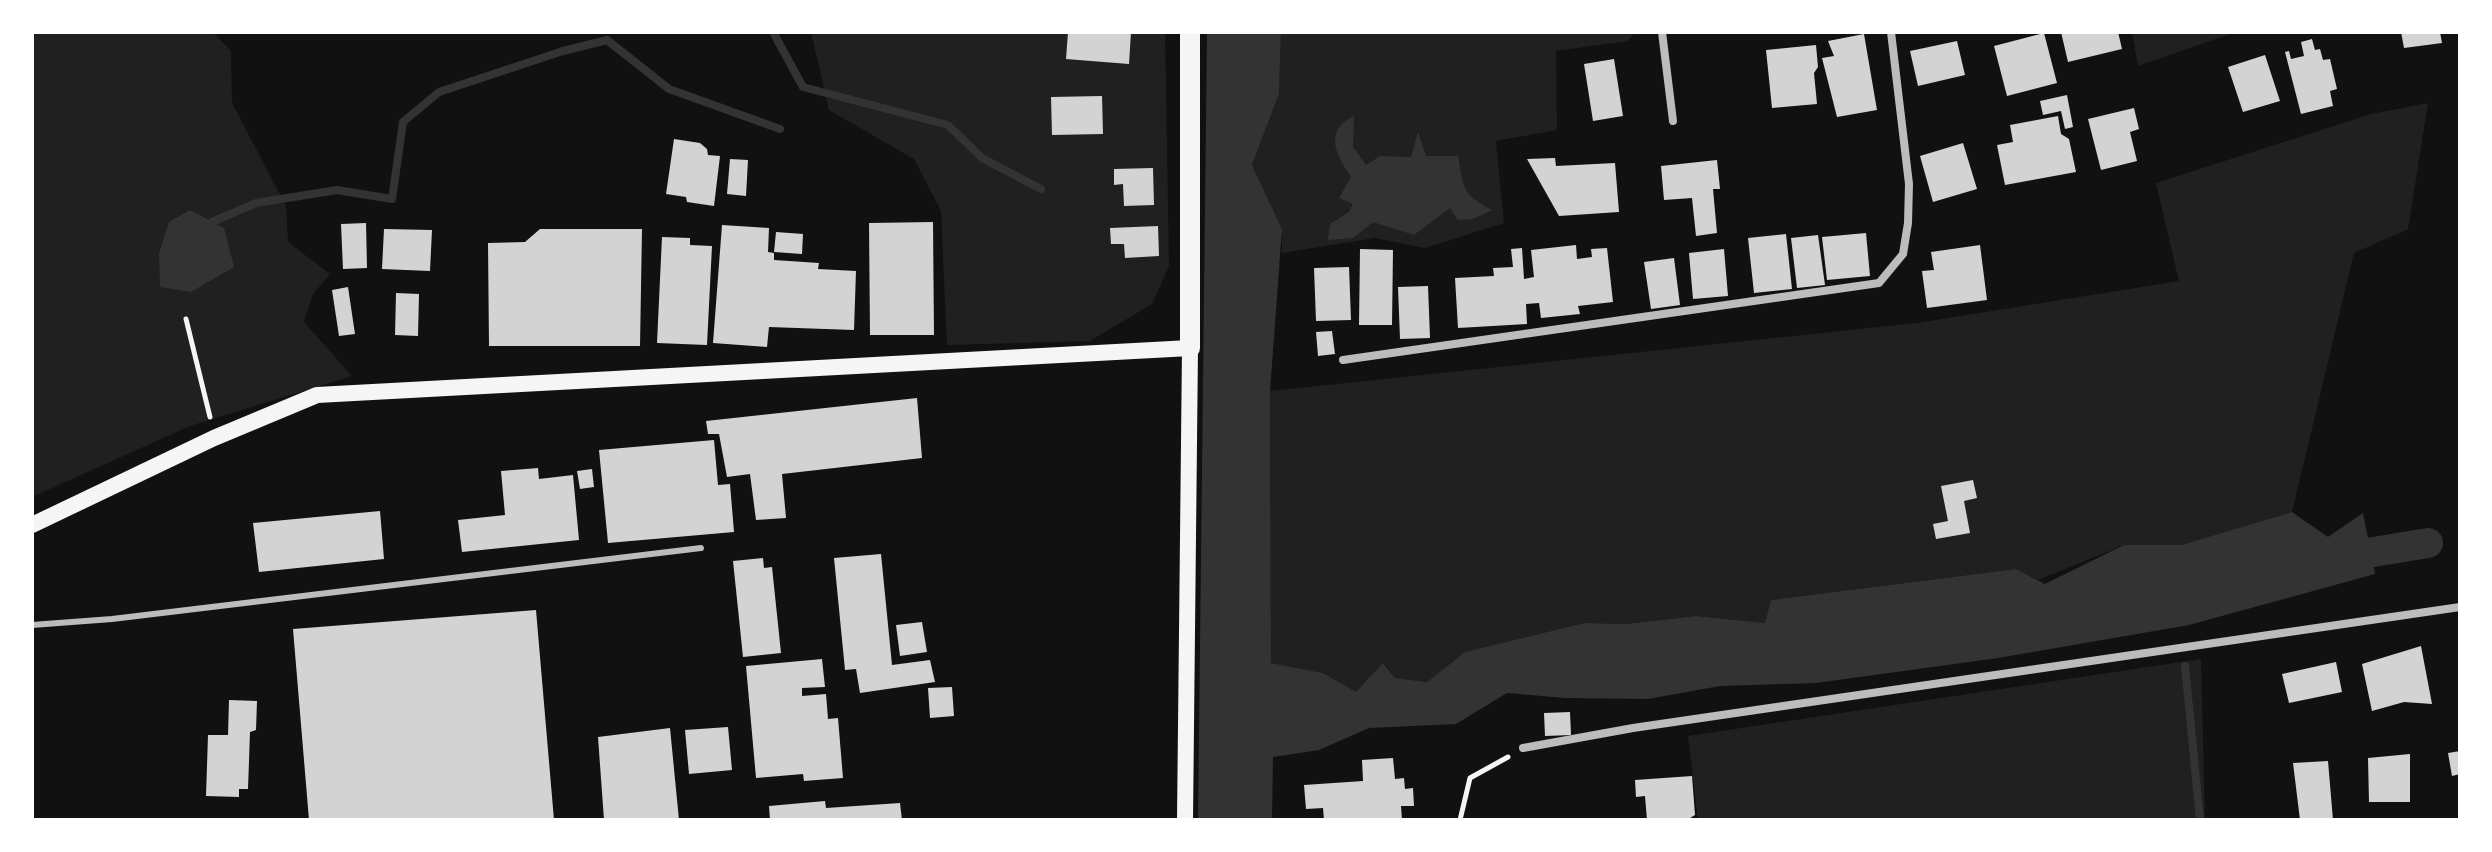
<!DOCTYPE html>
<style>
body{margin:0}
#map{position:relative;width:2492px;height:852px;overflow:hidden;background:#111;font-family:Mulish,sans-serif}
canvas{display:block}
.frame{position:absolute;inset:0;border:34px solid #fff;pointer-events:none}
</style>
<div id="map">
<canvas width="2492" height="852"></canvas>
<div class="frame"></div>
</div>
<script>
const ctx = document.querySelector('canvas').getContext('2d');
ctx.lineJoin = 'round';
function fill(path, color) { ctx.fillStyle = color; ctx.fill(path, 'evenodd'); }
function trace(path, color, width, dash) { ctx.strokeStyle = color; ctx.lineWidth = width; ctx.lineCap = dash ? 'butt' : 'round'; ctx.setLineDash(dash || []); ctx.stroke(path); }
const green = new Path2D(`
 M32 32H213L231 51 232 103 286 206 288 242 330 274 313 294 304 322 352 376 190 426 32 497ZM190 210 223 228 159 253Z
 M811 32H1165L1169 266 1152 304 1090 341 947 345 941 211 914 159 829 110Z
 M1281 32H1635L1628 41 1556 51 1557 130 1496 141 1504 223 1425 248 1375 238 1282 253V229L1252 165 1279 94Z
 M2132 32H2236L2138 66Z
 M2428 103 2408 229 2354 253 2292 512 2181 545H2124L2038 580 2016 569 1772 600 1765 623 1696 616 1625 624 1584 623 1465 652 1427 682 1395 678 1384 663 1356 693 1323 673 1271 663 1270 391 1917 323 2179 281 2156 183 2371 114Z
 M2201 659 2205 820H1698L1688 736Z`);
const water = new Path2D(`
 M1207 32H1281L1279 94 1252 165 1282 229 1270 391 1271 663 1323 673 1356 692 1383 663 1395 678 1427 682 1465 652 1584 623 1625 624 1696 616 1765 623 1771 600 2016 569 2045 584 2124 545H2181L2292 512 2328 537 2363 513 2375 574 2189 625 1998 658 1816 683 1720 686 1648 699 1565 698 1507 693 1456 724 1369 728 1319 750 1273 757 1272 820H1198Z
 M1354 116 1353 147 1366 165 1380 156 1411 157 1418 132 1426 156H1458C1464 190 1462 194 1492 210L1473 219 1458 220 1450 208 1414 235 1373 222 1353 238 1328 240 1330 224 1349 212 1353 204 1339 198 1351 177C1337 156 1322 131 1354 116Z
 M190 210 224 228 234 267 191 292 160 287 159 253 169 222Z`);
const stream = new Path2D(`
 M773 32 803 87 948 125 982 158 1041 189
 M212 222 256 203 337 190 392 199 403 122 439 92 563 51 607 40 669 89 780 129
 M2185 666 2200 820`);
const canal = new Path2D(`
 M2331 559 2428 543`);
const building = new Path2D(`
 M1068 32H1131L1129 64 1066 59Z
 M2061 32H2118L2122 49 2068 62Z
 M2401 32H2440L2442 43 2404 48Z
 M2044 33 2057 83 2007 96 1994 46Z
 M1864 34 1877 110 1837 117 1822 58 1834 56 1828 41Z
 M2312 39 2315 50 2320 49 2323 60 2330 59 2337 89 2330 91 2333 106 2301 114 2285 52 2289 51 2291 59 2304 56 2301 42Z
 M1957 41 1965 75 1918 86 1910 51Z
 M1816 45 1818 67 1814 73 1817 104 1772 108 1766 50Z
 M2265 55 2280 101 2243 112 2228 67Z
 M1614 59 1623 116 1593 121 1584 64Z
 M2067 95 2073 127 2065 129 2061 111 2043 115 2040 101Z
 M1102 96 1103 134 1052 135 1051 97Z
 M2134 108 2139 129 2130 132 2137 161 2101 170 2088 119Z
 M2058 116 2061 134 2069 139 2076 172 2005 185 1997 145 2013 142 2010 125Z
 M674 139 700 143 707 149 708 155 720 156 714 206 687 202 686 197 666 194Z
 M1963 143 1977 189 1933 202 1920 156Z
 M1555 158 1556 166 1615 163 1619 212 1559 216 1527 159Z
 M730 159 748 160 746 196 727 194Z
 M1717 160 1720 189H1713L1717 233 1696 236 1692 198 1664 200 1661 166Z
 M1153 168 1154 205 1124 206 1123 184 1114 185V169Z
 M933 222 934 335H870L869 223Z
 M366 223 367 268 343 269 341 224Z
 M722 225 769 228 768 252 774 253V260L819 263 818 269 856 271 854 330 769 327 767 347 713 343Z
 M1158 226 1159 256 1125 258 1124 244H1111L1110 228Z
 M384 229 432 230 430 271 382 269Z
 M540 229H642L640 346H489L488 243 525 242Z
 M776 232 803 234 802 254 774 252Z
 M1866 233 1870 276 1827 280 1822 237Z
 M1786 234 1792 289 1754 293 1748 238Z
 M1818 235 1825 285 1797 288 1791 238Z
 M662 237 690 238V245L712 246 707 345 657 343Z
 M1576 245 1577 259 1592 257 1591 249 1607 248 1613 302 1578 306 1580 314 1541 318 1539 303 1526 304 1527 324 1458 328 1455 278 1494 276 1493 268 1513 267 1511 249 1522 248 1524 279 1534 277 1531 250Z
 M1980 245 1987 300 1927 308 1922 271 1934 270 1931 252Z
 M1360 249 1393 250 1392 325H1359Z
 M1724 249 1728 296 1693 299 1689 253Z
 M1674 258 1680 305 1651 309 1644 262Z
 M1349 267 1351 320 1316 321 1314 268Z
 M1428 286 1430 338 1400 339 1398 287Z
 M348 287 355 334 339 336 332 290Z
 M396 293 419 294 418 336 395 335Z
 M1332 331 1335 354 1318 356 1316 332Z
 M917 398 922 458 782 474 786 518 756 520 750 474 727 477 719 434H708L706 421Z
 M714 440 718 485 730 484 734 532 608 543 599 450Z
 M538 468 539 479 573 475 579 540 462 552 458 520 505 515 501 471Z
 M592 469 594 487 580 489 577 471Z
 M1973 480 1977 498 1964 501 1970 533 1936 539 1933 524 1948 521 1941 486Z
 M380 511 384 559 259 572 253 523Z
 M881 554 892 665 930 660 935 682 860 693 856 669 845 670 834 558Z
 M763 558 764 568 772 567 781 653 743 657 733 561Z
 M536 610 554 820H309L293 629Z
 M922 622 927 652 900 656 896 625Z
 M2421 646 2432 704 2404 702 2372 711 2362 664Z
 M822 659 825 687 802 688V696L826 694 828 719 838 718 843 778 804 781 803 774 756 778 746 666Z
 M2336 662 2342 692 2289 703 2282 674Z
 M952 687 954 716 930 718 928 688Z
 M229 700 257 701 256 730 250 732 248 789H239V797L206 796 208 735H228Z
 M1570 712 1571 735 1545 736 1544 713Z
 M728 727 732 770 689 774 685 730Z
 M670 728 679 820H604L598 737Z
 M2460 751V774L2452 776 2448 753Z
 M2410 754V802H2369L2368 758Z
 M1393 758 1395 779 1404 778 1405 789 1413 788 1414 806H1401L1402 820H1324L1323 808 1306 809 1304 785 1363 781 1362 760Z
 M2328 761 2333 820H2300L2293 763Z
 M1692 776 1695 815 1687 820H1647L1645 796 1636 797 1635 780Z
 M825 801 826 808 900 803 902 820H770L769 806Z`);
const path = new Path2D(`
 M186 319 210 417
 M1460 820 1470 778 1508 757`);
const service = new Path2D(`
 M32 625 112 619 701 548`);
const minor = new Path2D(`
 M1662 32 1673 121
 M1343 360 1879 283 1903 254 1908 223 1909 184 1891 32
 M1523 748 1633 728 2460 607`);
const secondary = new Path2D(`
 M32 525 214 438 317 395 1190 348 1185 820`);
const primary = new Path2D(`
 M1190 32V348`);
fill(green, '#202020');
fill(water, '#333');
trace(stream, '#333', 8);
trace(canal, '#333', 30);
fill(building, '#d3d3d3');
trace(path, '#f5f5f5', 5);
trace(service, '#bcbcbc', 6);
trace(minor, '#bcbcbc', 8);
trace(secondary, '#f5f5f5', 16);
trace(primary, '#f5f5f5', 20);
</script>
